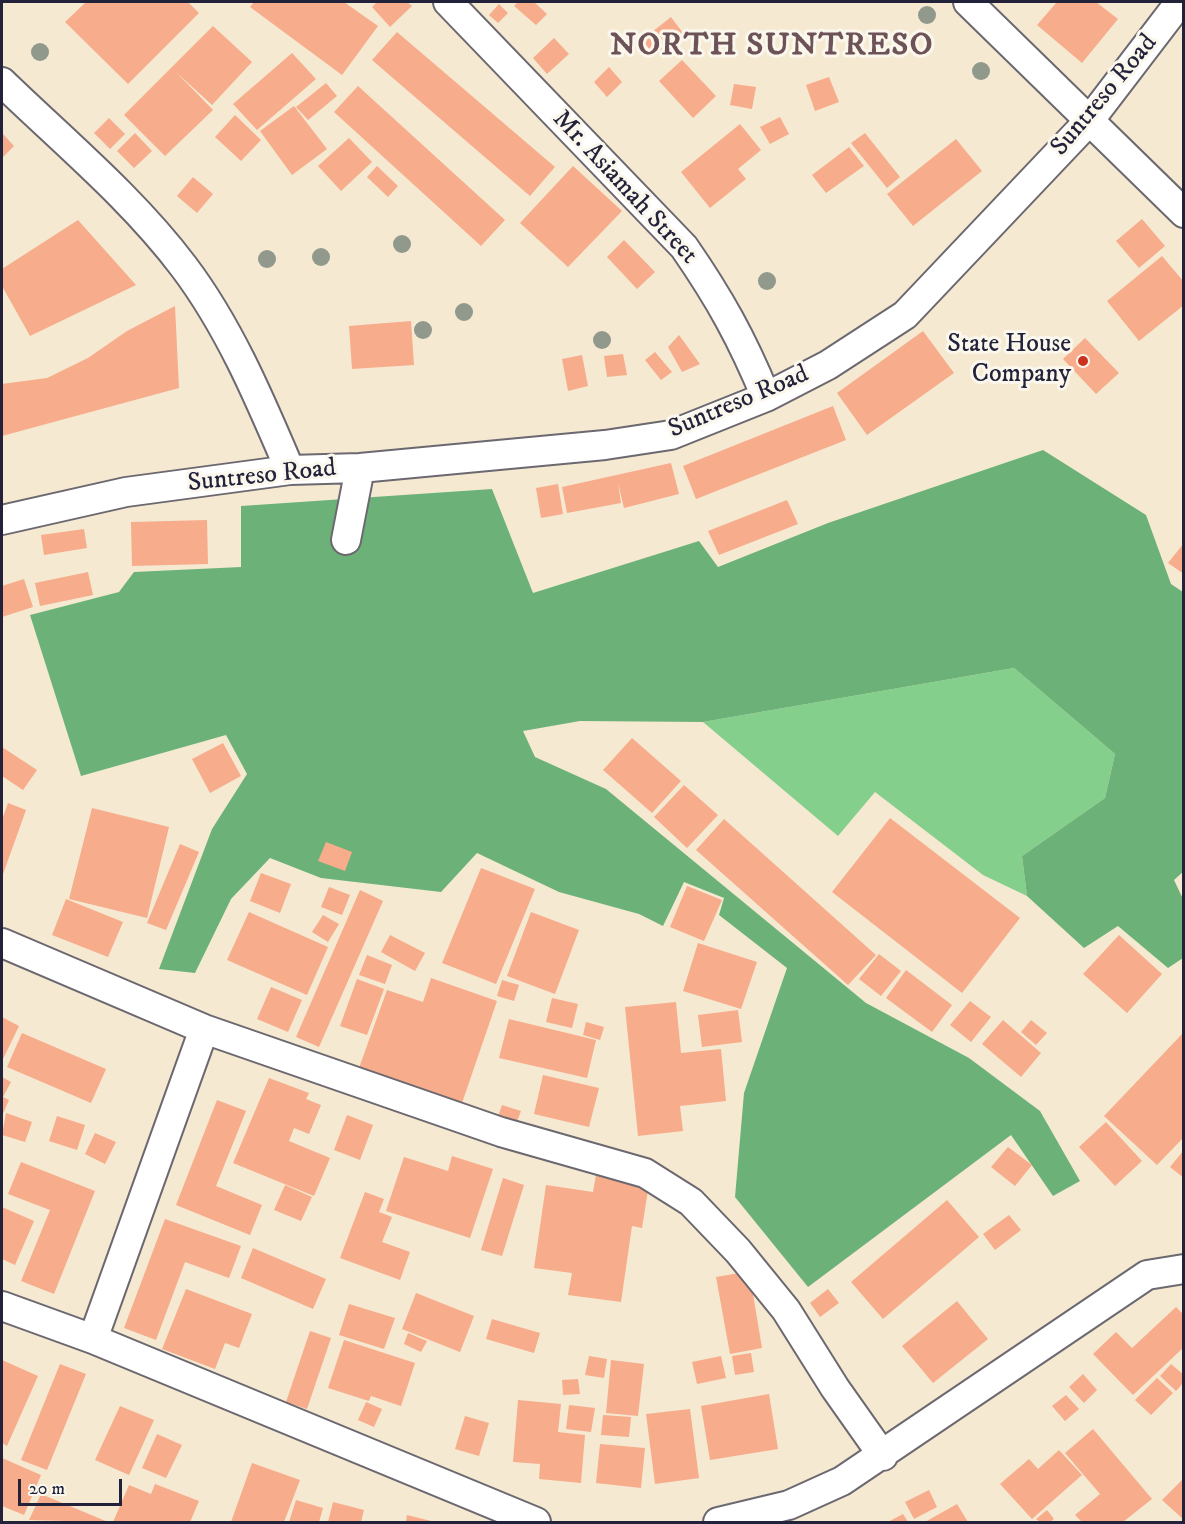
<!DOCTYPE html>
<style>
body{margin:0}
#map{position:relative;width:1185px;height:1524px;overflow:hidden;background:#f5e9d2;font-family:"IM FELL DW Pica",serif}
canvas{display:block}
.frame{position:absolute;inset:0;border:3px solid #22223b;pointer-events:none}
.scale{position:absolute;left:18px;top:1479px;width:104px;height:27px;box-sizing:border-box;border:3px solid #22223b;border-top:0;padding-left:8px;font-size:18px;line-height:21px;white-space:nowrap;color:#22223b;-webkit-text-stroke:4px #fbf7ec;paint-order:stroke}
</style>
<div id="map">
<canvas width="1185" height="1524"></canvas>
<div class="frame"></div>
<div class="scale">20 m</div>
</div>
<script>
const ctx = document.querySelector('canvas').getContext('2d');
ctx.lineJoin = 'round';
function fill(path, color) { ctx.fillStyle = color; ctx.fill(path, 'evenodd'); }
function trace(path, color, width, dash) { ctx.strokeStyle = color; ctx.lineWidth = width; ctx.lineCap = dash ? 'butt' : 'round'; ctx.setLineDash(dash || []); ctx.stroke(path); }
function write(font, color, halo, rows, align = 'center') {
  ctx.font = font + ' "IM FELL DW Pica",serif'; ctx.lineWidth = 6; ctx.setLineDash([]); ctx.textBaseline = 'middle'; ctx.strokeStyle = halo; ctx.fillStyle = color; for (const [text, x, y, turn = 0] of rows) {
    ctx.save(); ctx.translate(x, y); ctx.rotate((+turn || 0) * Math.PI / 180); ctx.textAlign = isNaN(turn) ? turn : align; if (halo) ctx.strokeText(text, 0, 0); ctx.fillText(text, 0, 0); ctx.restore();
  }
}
const green = new Path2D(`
 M1014 668 1115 754 1105 798 1022 856 1027 896 983 875 875 792 838 836 703 722Z`);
const forest = new Path2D(`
 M1043 450 1146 515 1171 584 1183 592 1184 871 1174 880 1183 899V958L1168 968 1118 926 1084 948 1027 896 1022 856 1105 798 1115 754 1014 668 703 722 580 721 523 731 535 757 606 789 866 1003 969 1058 1040 1111 1080 1181 1053 1196 1011 1135 808 1287 735 1197 744 1093 787 968 719 915 724 898 684 882 663 926 639 914 559 892 477 853 441 892 321 878 270 858 231 899 195 973 159 969 212 829 247 774 226 735 81 776 30 615 119 592 134 572 241 567V506L492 489 533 593 699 541 718 567 828 523Z`);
const building = new Path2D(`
 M86 2H188L199 13 128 84 65 22Z
 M254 2H344L378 26 342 75 250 7Z
 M377 2H407L412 6 390 27 372 7Z
 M518 2H534L547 14 536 25 514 6Z
 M1057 2H1096L1118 19 1082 63 1037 25Z
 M499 4 508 13 498 23 489 15Z
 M671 17 683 33 655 56 642 40Z
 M213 26 252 62 212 105 176 72 213 110 165 156 124 115Z
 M397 32 555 167 530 196 372 60Z
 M554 38 569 54 547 74 533 58Z
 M292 53 316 79 257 130 233 104Z
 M682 60 716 96 693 118 659 81Z
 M609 67 622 82 607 97 594 82Z
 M829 77 839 102 815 111 806 85Z
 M326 83 337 96 308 120 296 107Z
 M734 84 756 87 752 109 730 105Z
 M358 86 505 220 481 246 334 112Z
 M294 106 327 149 292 175 260 131Z
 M235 115 261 140 241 161 215 137Z
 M780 117 789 134 770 144 760 127Z
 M109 118 125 134 110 149 94 133Z
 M740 124 761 150 738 169 746 179 710 208 681 172Z
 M2 133 14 146 2 158Z
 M135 133 152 151 134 168 117 151Z
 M865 133 900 177 887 188 851 143Z
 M349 138 372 162 341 191 318 166Z
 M956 139 982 171 913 226 887 194Z
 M849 147 864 166 826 193 812 175Z
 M377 166 398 186 388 197 367 177Z
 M573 166 622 211 568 267 520 223Z
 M193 177 213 194 197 213 177 196Z
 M1142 219 1165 246 1139 268 1116 241Z
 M78 220 136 285 30 336 2 286V269Z
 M624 240 655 272 637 289 607 257Z
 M1162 256 1184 282V305L1139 341 1107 301Z
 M175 306 179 388 2 436V384L47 378 88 358 127 331Z
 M411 321 414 365 352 369 349 326Z
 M923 331 954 373 867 435 837 393Z
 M679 335 700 364 682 372 668 347Z
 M1085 338 1119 373 1096 394 1063 359Z
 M655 352 672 372 661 380 645 360Z
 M623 354 627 375 607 377 604 356Z
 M582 355 588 386 568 391 562 359Z
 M833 406 846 440 696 499 683 466Z
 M671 463 679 494 624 508 618 483 621 503 567 513 562 487Z
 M558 484 563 514 541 518 536 488Z
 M787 500 798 524 719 555 708 531Z
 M207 520 208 564 132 566 131 522Z
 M84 529 87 548 44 555 41 535Z
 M1184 543V574L1168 563Z
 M88 572 93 595 40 606 35 583Z
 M24 579 33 607 2 617V586Z
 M632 738 681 781 652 813 603 770Z
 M223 743 241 776 210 793 192 759Z
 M2 747 37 770 23 790 2 776Z
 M684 785 718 815 687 848 654 817Z
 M8 803 26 810 2 877V820Z
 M92 808 169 827 147 918 69 899Z
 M890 818 1020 918 962 993 832 892Z
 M724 819 876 955 848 985 696 850Z
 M326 842 352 852 345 871 318 861Z
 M180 844 199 852 166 930 147 923Z
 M481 868 535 889 496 984 442 963Z
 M261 873 291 884 280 913 250 901Z
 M687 886 722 900 704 941 670 927Z
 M329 887 350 895 342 915 321 907Z
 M360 890 383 901 319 1047 296 1037Z
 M66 899 123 922 108 957 52 935Z
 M249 912 328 947 307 995 227 960Z
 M531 912 579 930 555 994 507 976Z
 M323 915 339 924 328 942 312 932Z
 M390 935 425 953 415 971 381 952Z
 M1119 935 1162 974 1127 1013 1083 974Z
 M698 943 757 962 741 1009 683 991Z
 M879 954 901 971 881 996 859 979Z
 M367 955 392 965 385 984 359 975Z
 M906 970 952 1005 932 1032 886 998Z
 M431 978 497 1001 462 1103 359 1068 387 990 423 1002Z
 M357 979 384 989 367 1035 340 1026Z
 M502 980 519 985 514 1001 497 996Z
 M271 987 302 1000 288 1032 257 1019Z
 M552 998 578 1004 572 1028 546 1022Z
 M970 1001 991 1017 971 1042 950 1025Z
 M676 1002 681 1053 721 1049 726 1101 680 1106 683 1131 638 1136 625 1007Z
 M738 1010 742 1042 702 1047 698 1015Z
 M2 1017 19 1026 2 1061Z
 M509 1019 596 1040 587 1078 499 1058Z
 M1003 1020 1041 1053 1021 1077 982 1044Z
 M1031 1020 1047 1033 1036 1045 1021 1032Z
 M586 1022 604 1027 600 1040 583 1035Z
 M1184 1032V1137L1157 1165 1104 1116Z
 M22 1033 106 1069 91 1103 7 1067Z
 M543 1075 599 1088 589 1127 534 1114Z
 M2 1077 11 1082 3 1097 9 1100 2 1116Z
 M269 1078 309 1093 306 1099 321 1105 309 1134 294 1128 289 1141 330 1158 314 1196 233 1163Z
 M217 1100 246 1111 216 1186 262 1205 250 1235 176 1205Z
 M502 1105 521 1111 514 1129 496 1122Z
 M6 1113 32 1122 25 1142 2 1135Z
 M347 1115 373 1125 360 1160 334 1150Z
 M57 1116 85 1125 77 1150 49 1141Z
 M1106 1122 1142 1161 1115 1186 1079 1147Z
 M95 1133 116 1142 105 1164 85 1154Z
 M1008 1147 1032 1165 1015 1186 991 1167Z
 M1184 1150V1178L1170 1167Z
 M452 1156 493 1169 470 1238 386 1211 404 1157 448 1171Z
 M21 1162 95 1191 54 1294 21 1281 50 1210 8 1194Z
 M596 1175 649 1184 642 1228 632 1226 621 1302 568 1295 572 1273 534 1268 546 1185 593 1192Z
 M503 1178 524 1185 502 1256 481 1250Z
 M285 1185 312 1197 301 1221 274 1210Z
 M365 1192 384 1199 379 1212 392 1217 382 1242 410 1252 400 1280 340 1258Z
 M947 1200 979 1237 883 1319 851 1282Z
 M2 1207 34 1221 15 1265 2 1259Z
 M1009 1215 1021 1230 995 1250 983 1234Z
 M165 1219 241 1246 229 1278 185 1262 156 1340 124 1328Z
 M253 1248 326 1279 313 1309 241 1278Z
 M740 1273 753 1294 762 1348 730 1354 716 1277Z
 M186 1289 252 1314 239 1348 225 1343 215 1369 162 1349Z
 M828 1289 839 1303 820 1317 810 1303Z
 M416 1293 474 1316 460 1352 402 1329Z
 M957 1301 988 1339 933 1383 902 1346Z
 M349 1304 395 1318 384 1349 339 1335Z
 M1176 1307 1184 1315V1347L1133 1395 1093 1354 1116 1332 1132 1348Z
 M492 1319 540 1333 534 1353 486 1339Z
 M310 1331 331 1338 307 1409 286 1402Z
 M408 1333 427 1341 421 1352 404 1344Z
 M344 1340 415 1363 401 1406 371 1396 369 1401 328 1388Z
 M751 1353 754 1372 735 1375 732 1356Z
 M589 1356 607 1359 604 1378 585 1375Z
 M721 1356 726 1378 697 1384 692 1362Z
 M2 1360 38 1376 7 1446 2 1443Z
 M611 1360 644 1364 638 1416 606 1413Z
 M60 1364 86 1374 47 1470 21 1460Z
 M1171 1364 1184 1375V1382L1176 1391 1160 1376Z
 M1083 1374 1097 1390 1084 1403 1069 1387Z
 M1157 1378 1173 1393 1151 1415 1135 1400Z
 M578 1379 580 1394 563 1395 562 1380Z
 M769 1394 778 1449 710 1460 701 1406Z
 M1066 1395 1079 1409 1065 1421 1052 1406Z
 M518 1400 561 1404 558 1432 585 1435 581 1483 539 1479 540 1464 513 1462Z
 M366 1402 382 1409 374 1427 358 1420Z
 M569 1405 595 1408 591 1432 566 1429Z
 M120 1406 154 1420 129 1475 95 1460Z
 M690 1409 699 1478 655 1484 646 1414Z
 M603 1415 631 1417 629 1437 601 1435Z
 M465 1416 489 1423 479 1456 455 1449Z
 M1093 1429 1152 1499 1123 1522H1082L1075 1515 1100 1494 1065 1453Z
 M157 1434 182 1445 166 1478 142 1468Z
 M600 1444 645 1448 641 1488 596 1483Z
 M1059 1450 1082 1475 1032 1519 1000 1484 1029 1459 1038 1469Z
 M2 1458 41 1475 24 1515 2 1506Z
 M252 1463 300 1480 284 1522H231Z
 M1184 1478V1520L1162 1500Z
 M155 1484 199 1501 190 1522H113L129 1485 151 1494Z
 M929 1490 937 1507 914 1519 905 1502Z
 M41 1494 108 1522 29 1520Z
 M296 1500 323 1508 319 1522H289Z
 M333 1502 364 1510 361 1522H328Z
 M957 1504 968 1522H925Z
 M1047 1510 1054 1519 1050 1522H1040L1036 1519Z
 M903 1514 908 1522H888Z
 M407 1515 435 1522H406Z`);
const street = new Path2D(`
 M448 2 684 247C720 299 742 339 766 397
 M968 2 1184 213
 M2 82C63 141 133 199 184 267 230 328 260 400 290 470
 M2 520 126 492 290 470 360 468 605 445 671 435 766 397 828 365 905 315 1089 121 1180 2
 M346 540 360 468
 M2 943 204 1029 501 1132 645 1173 691 1202 738 1251 786 1310 835 1388 883 1456
 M2 1306 93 1339 536 1522
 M93 1339 204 1029
 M718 1522 789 1505 842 1481 1147 1275 1184 1269`);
const trees = [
 [927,15],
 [40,52],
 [981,71],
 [402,244],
 [321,257],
 [267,259],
 [767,281],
 [464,312],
 [423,330],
 [602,340]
];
const markers = [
 [1083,361,6,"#c8321e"]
];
const streetNames = [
 ["Suntreso Road",1105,96,-50],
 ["Mr. Asiamah Street",624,188,47],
 ["Suntreso Road",739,403,-23],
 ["Suntreso Road",262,477,-6]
];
const poiNames = [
 ["State House",1071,346],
 ["Company",1071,376]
];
const districtNames = [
 ["NORTH SUNTRESO",772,47]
];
fill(green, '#85cf8c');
fill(forest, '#6cb278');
fill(building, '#f7ac8b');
trace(street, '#6c6870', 32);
trace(street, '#fff', 28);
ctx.fillStyle = '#91988c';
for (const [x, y] of trees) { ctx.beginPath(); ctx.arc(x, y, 9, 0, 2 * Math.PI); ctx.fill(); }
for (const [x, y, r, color] of markers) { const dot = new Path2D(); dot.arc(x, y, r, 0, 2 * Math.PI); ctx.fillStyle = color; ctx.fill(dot); trace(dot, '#fbf7ec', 2); }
write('26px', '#22223b', '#fbf7ec', streetNames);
write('26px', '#22223b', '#fbf7ec', poiNames, 'right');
ctx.letterSpacing = '1.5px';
write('bold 32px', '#6d5257', '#fbf7ec', districtNames);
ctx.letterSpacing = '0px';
</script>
